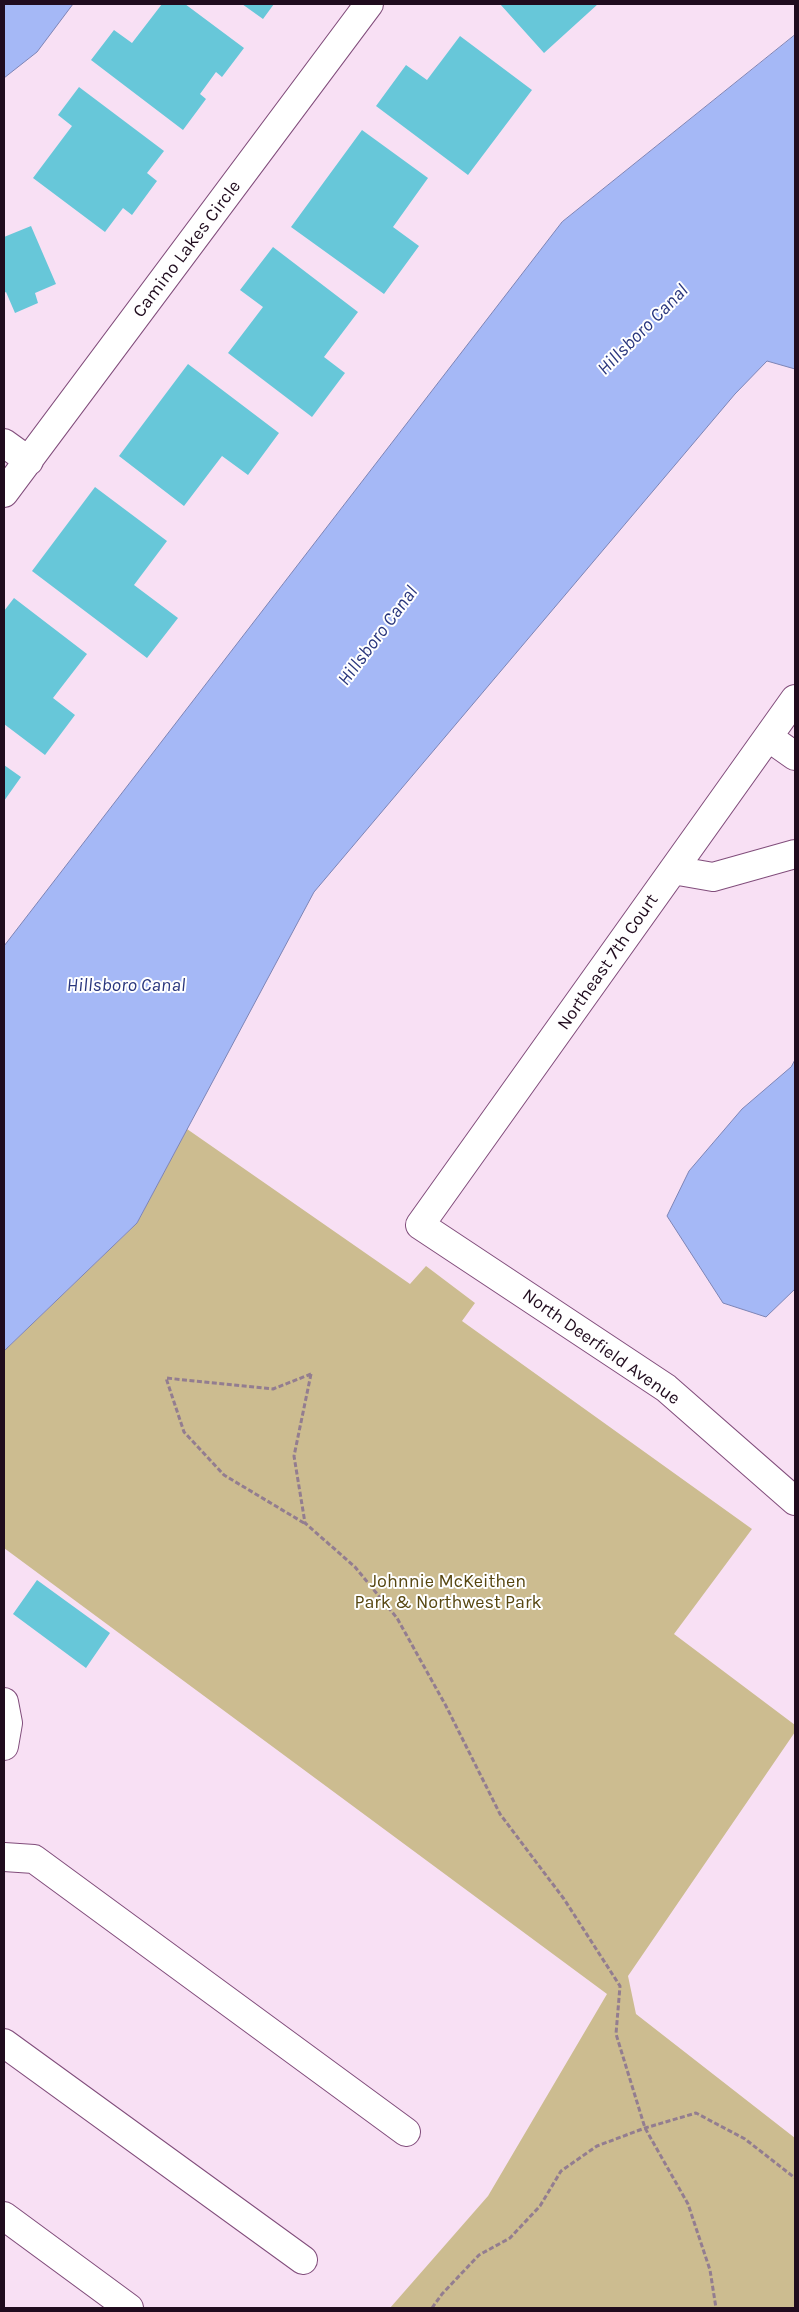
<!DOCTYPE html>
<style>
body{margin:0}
#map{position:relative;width:799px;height:2312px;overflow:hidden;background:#f8e0f4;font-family:Karla,sans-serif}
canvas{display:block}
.frame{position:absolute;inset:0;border:5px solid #200c1e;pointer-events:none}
</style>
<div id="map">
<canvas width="799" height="2312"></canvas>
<div class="frame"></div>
</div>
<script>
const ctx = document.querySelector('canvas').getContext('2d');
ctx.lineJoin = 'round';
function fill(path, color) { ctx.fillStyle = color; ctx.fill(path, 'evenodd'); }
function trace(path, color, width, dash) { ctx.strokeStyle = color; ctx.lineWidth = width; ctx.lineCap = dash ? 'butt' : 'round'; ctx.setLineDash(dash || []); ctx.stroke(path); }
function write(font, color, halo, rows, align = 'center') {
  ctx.font = font + ' Karla,sans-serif'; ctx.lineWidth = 4; ctx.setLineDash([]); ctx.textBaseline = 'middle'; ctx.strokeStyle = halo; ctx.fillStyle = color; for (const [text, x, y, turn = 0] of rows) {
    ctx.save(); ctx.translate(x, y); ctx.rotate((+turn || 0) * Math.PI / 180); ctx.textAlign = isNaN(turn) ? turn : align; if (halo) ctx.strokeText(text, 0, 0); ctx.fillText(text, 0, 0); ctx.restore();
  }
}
const green = new Path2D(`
 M187 1129 410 1284 426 1266 475 1303 462 1321 752 1529 674 1634 795 1725V1732L628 1976 636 2014 795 2138V2308H390L488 2196 607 1994 4 1548V1351L137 1223Z`);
const water = new Path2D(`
 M4 4H73L37 52 4 78Z
 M795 35V369L767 361 735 394 314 892 137 1223 4 1351V946L562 222Z
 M795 1060V1289L766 1317 723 1303 667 1216 689 1171 742 1109 791 1067Z`);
const building = new Path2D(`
 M162 4H185L244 48 222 77 216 72 200 94 206 99 183 130 91 60 114 30 132 43Z
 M242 4H274L263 19Z
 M500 4H598L544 53Z
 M460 36 532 90 468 175 376 106 406 65 427 80Z
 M79 87 164 151 147 173 157 181 132 215 123 208 105 232 33 178 72 126 58 115Z
 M362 130 428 178 393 227 419 246 384 294 291 227Z
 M31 226 56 284 35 293 38 303 15 313 6 292 4 293V237Z
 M273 247 358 312 324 357 345 373 312 417 228 353 263 307 240 290Z
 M188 364 279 433 248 475 222 456 184 506 119 456Z
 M95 487 167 541 134 585 178 618 147 658 32 571Z
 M14 598 87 654 53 698 75 715 45 755 4 724V611Z
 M4 765 21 777 4 801Z
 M37 1580 110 1633 86 1668 13 1614Z`);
const path = new Path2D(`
 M311 1374 294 1456 305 1523 355 1567 397 1618 446 1706 500 1814 564 1899 620 1986 616 2034 645 2128 688 2204 710 2270 716 2308
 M304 1523 224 1475 184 1432 166 1378 273 1389 311 1374
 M432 2308 442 2294 479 2255 510 2238 540 2206 561 2171 597 2146 645 2128 696 2113 745 2139 795 2178`);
const minor = new Path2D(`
 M4 443 29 461
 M4 493 369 4
 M795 699 420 1225 666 1388 795 1501
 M768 737 795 756
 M673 870 713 877 795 854
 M4 1702 8 1723 4 1746
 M4 1857 34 1859 406 2132
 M4 2043 303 2260
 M4 2216 129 2308`);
const streetNames = [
 ["Camino Lakes Circle",187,249,-53],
 ["Northeast 7th Court",608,962,-55],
 ["North Deerfield Avenue",601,1347,35]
];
const parkNames = [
 ["Johnnie McKeithen",448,1582],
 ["Park & Northwest Park",448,1603]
];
const waterNames = [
 ["Hillsboro Canal",643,330,-45],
 ["Hillsboro Canal",378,636,-53],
 ["Hillsboro Canal",126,986]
];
fill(green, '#ccbc90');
fill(water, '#a5b8f6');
trace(water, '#7d84b5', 1);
fill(building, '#67c7d9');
trace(minor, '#814d7b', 30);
trace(path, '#937d90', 3, [5, 2.5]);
trace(minor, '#fff', 28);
write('18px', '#200c1e', '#fff', streetNames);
write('18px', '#564610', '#fff', parkNames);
write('italic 19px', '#29367d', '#fff', waterNames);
</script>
